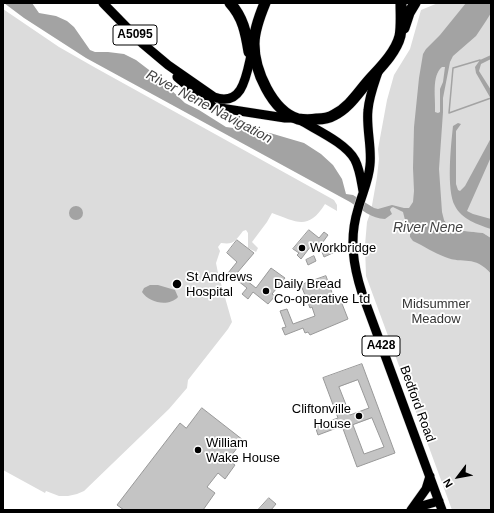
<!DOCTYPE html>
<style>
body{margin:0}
#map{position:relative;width:494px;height:513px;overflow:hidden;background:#fff;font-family:Helvetica,sans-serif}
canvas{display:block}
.frame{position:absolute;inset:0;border:4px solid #000;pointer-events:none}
.north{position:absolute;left:438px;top:457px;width:40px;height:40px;-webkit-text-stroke:3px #fff;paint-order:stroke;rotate:238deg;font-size:11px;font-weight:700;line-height:16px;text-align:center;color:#000}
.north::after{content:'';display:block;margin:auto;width:14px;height:18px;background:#000;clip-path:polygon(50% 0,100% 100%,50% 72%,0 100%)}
</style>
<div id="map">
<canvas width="494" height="513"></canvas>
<div class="frame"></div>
<div class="north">N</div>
</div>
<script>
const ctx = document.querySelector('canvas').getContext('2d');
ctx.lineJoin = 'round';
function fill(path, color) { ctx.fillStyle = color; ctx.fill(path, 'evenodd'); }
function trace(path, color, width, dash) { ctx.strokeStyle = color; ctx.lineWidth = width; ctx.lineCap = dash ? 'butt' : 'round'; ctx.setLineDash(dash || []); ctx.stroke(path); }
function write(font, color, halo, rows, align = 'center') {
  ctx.font = font + ' Helvetica,sans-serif'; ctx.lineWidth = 3.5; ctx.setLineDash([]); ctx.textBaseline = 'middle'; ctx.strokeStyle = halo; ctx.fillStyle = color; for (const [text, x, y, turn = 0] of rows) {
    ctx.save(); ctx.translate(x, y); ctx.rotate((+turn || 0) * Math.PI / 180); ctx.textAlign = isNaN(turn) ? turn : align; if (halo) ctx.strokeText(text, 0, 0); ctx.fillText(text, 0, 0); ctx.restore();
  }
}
const green = new Path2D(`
 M438 3H491V238L483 233 455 230 449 226 444 220 402 209 405 214V220L410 226V237L456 260H471L481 263 491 274V510H452L366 276 365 245 367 222 371 211 377 177 379 159 378 149 387 100 394 75 410 49 421 10Z
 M3 9 59 47 94 67 334 200 337 205V211L325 204C308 231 297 222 272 213L267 222 252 242 258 248 256 252 248 248V233L246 230 243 231C235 241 234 245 221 243L218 247 220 251 216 263 218 273 232 322 228 329 188 380 187 388 169 409 84 491 77 494 68 496H59L46 491 45 493 3 470Z`);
const water = new Path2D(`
 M4 3H32L39 13 56 16 67 21 74 27 90 50 95 52H108L124 54 136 60 153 73 185 103 199 110 226 127 270 133 304 143 321 154 333 165 342 179 346 194 353 195 374 208 378 209 392 205 404 208H409L413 202 414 191 413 168 414 127 419 78 423 54 426 49 440 35 466 3H491V13L486 21 476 36 453 56 450 62 443 98V112L439 169 442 212 444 220 449 226 455 230 483 233 491 238V274C474 254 464 265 445 257 434 253 424 246 413 241L410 237V226L405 220 403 212 393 207 391 208 390 210 392 214 385 219C372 219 361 209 350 202L86 58 24 18ZM442 67H445L443 82 440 89V112L438 113 435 112C436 99 431 76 442 67Z
 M491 55V59L481 64 479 71 491 90V99L476 73 475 67 480 60Z
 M458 123 461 124 456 131V184L458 190 460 191 465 186 491 138V157L467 211 473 214 491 219V229C479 225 461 219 455 206 446 190 451 145 453 126Z
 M69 213a7 7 0 1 1 14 0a7 7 0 1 1-14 0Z
 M150 285H158L175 290 178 297C169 307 149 303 142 292L144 288Z`);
const stream = new Path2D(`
 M480 60 453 68 449 113 491 98`);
const building = new Path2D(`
 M309 230 319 238 324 232 328 235 320 246 314 242 301 259 297 255 299 253 293 249Z
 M237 240 254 253 237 273 256 288 271 268 285 278 272 294 275 296 268 304 253 292 248 299 242 294 247 288 228 273 237 262 227 253Z
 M335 246 337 251 324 257 322 252Z
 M314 256 316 261 308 265 306 260Z
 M326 276 334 298 339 296 348 319 310 335 308 332 305 333 303 328 285 335 282 328 286 327 280 311 287 309 293 324 315 316 312 307 310 308 301 285Z
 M362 364 395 453 357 467 342 426 318 435 315 426 338 418 323 378ZM358 380 369 408 350 415 339 387ZM372 418 384 447 364 454 353 425Z
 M202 408 243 440 228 460 235 465 225 479 218 473 207 487 215 493 203 510H124L117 505 180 423 186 428Z
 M269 498 276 504 271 510H258Z`);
const primary = new Path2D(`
 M103 3 143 44 168 65 214 97C246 109 247 67 253 47
 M378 72C374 84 369 97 368 110 366 128 372 147 370 165 369 180 362 194 358 209 349 238 353 265 362 293L442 510
 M177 77 207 103 214 107 285 118H295
 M300 120C316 130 346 143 355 160 360 170 361 180 363 191
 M411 510 426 489 430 476
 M419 510 425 505 439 501`);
const highway = new Path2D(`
 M230 3C243 17 246 33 249 52
 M265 3C260 15 254 31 254 44 254 70 272 111 298 119 304 120 311 120 317 119 323 119 329 118 334 115 350 107 359 91 370 79 381 67 396 52 400 36 402 26 401 14 401 3
 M404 28 409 13 415 3`);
const markers = [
 [302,248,4,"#000"],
 [177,284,5,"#000"],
 [266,291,4,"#000"],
 [359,416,4,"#000"],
 [198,450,4,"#000"]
];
const shields = [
 [135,35,44],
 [381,346,38]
];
const shieldNames = [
 ["A5095",135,35],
 ["A428",381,346]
];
const poiNames = [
 ["Workbridge",310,248],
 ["St Andrews",186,277],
 ["Hospital",186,292],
 ["Daily Bread",274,284],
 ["Co-operative Ltd",274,299],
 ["Cliftonville",351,409,"right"],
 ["House",351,424,"right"],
 ["William",206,443],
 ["Wake House",206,458]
];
const parkNames = [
 ["Midsummer",436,304],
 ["Meadow",436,319]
];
const streetNames = [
 ["Bedford Road",417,404,70]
];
const waterNames = [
 ["River Nene Navigation",209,107,28],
 ["River Nene",428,228]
];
fill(green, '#dcdcdc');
fill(water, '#a3a3a3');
trace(stream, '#a3a3a3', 1.5);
fill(building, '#c4c4c4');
trace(building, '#999', 1);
trace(primary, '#dbdbdb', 10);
trace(highway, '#dbdbdb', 12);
trace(primary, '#000', 9);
trace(highway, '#000', 11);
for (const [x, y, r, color] of markers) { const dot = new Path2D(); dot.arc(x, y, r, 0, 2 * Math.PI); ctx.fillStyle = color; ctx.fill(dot); trace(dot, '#fff', 1.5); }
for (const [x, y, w] of shields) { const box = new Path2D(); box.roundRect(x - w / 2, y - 10, w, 20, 3); ctx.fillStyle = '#fff'; ctx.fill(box); trace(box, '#000', 1); }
write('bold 12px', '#000', null, shieldNames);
write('13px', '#000', '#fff', poiNames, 'left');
write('13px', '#333', '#fff', parkNames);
write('13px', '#000', '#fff', streetNames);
write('italic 14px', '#444', '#fff', waterNames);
</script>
